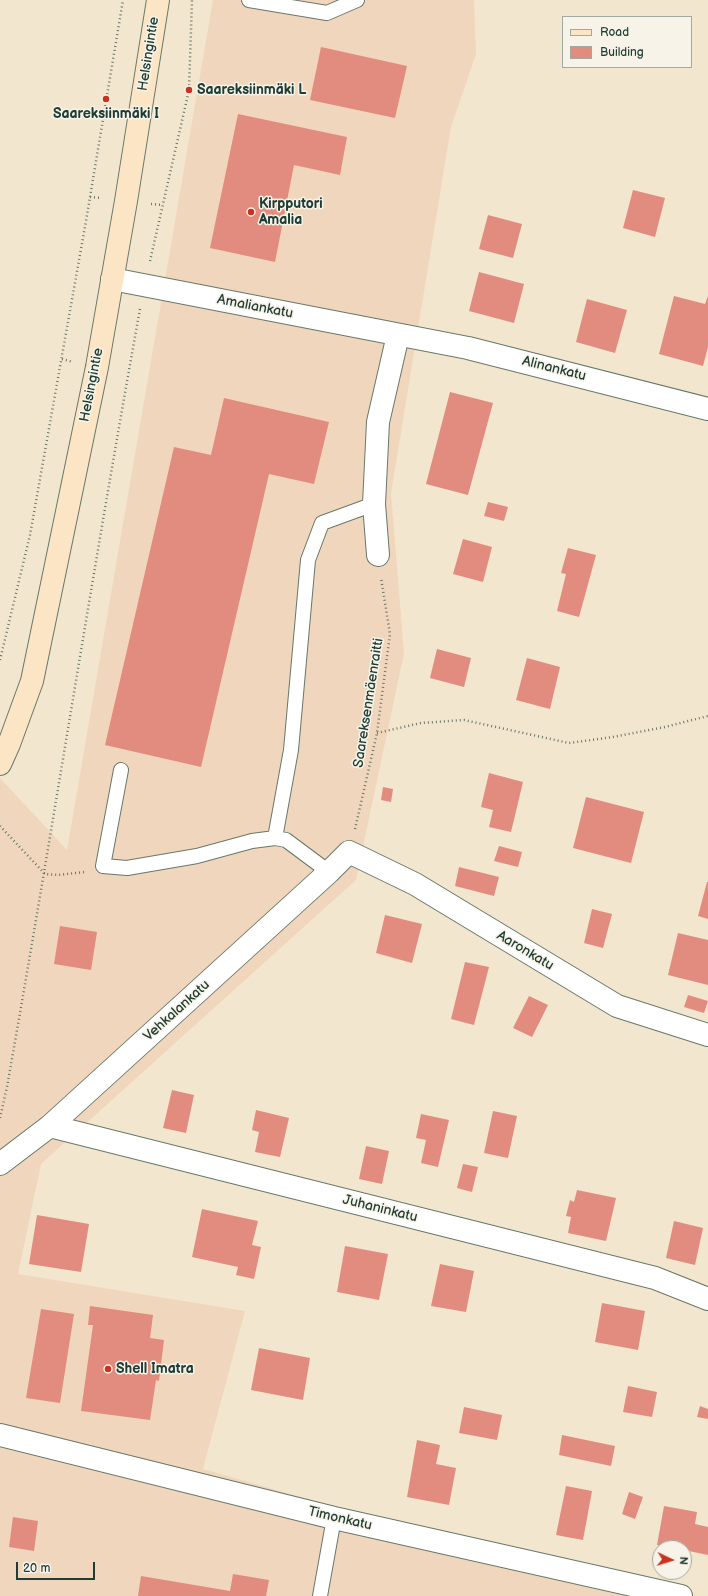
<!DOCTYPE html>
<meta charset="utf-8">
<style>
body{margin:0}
#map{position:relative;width:708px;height:1596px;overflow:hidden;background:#f3e6ce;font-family:"Balsamiq Sans",sans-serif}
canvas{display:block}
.legend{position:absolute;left:562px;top:16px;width:130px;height:52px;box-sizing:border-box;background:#f7f3e8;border:1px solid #a1aaa0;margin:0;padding:5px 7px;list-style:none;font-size:12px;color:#1f3d34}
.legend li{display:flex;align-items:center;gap:8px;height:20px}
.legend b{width:20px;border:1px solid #a1aaa0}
.north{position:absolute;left:652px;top:1540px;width:40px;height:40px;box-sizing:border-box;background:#f7f3e8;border:1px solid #a1aaa0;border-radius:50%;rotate:94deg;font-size:11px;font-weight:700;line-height:16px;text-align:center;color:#1f3d34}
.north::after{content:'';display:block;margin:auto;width:14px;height:18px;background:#c8321e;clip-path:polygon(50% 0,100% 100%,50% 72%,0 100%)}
.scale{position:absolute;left:16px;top:1562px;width:79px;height:18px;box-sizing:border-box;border:2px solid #1f3d34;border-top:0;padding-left:5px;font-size:12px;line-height:14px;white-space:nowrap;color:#1f3d34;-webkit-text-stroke:3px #f7f3e8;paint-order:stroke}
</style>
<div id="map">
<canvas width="708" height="1596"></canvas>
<ul class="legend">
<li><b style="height:5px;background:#fce5c4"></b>Road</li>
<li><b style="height:11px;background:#e28c7f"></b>Building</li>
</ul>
<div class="north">N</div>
<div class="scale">20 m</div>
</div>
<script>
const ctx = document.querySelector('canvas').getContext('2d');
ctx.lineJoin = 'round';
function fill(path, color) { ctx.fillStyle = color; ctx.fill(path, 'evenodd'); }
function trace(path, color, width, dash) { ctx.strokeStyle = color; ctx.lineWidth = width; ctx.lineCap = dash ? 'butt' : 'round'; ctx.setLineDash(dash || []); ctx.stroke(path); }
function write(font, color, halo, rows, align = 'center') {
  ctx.font = font + ' "Balsamiq Sans",sans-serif'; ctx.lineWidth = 3; ctx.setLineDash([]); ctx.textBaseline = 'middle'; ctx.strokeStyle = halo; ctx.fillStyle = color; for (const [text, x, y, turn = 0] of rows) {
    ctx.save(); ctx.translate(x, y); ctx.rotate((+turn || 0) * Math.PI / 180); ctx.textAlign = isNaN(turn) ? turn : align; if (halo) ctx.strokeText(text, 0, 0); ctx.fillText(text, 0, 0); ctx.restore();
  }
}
const built = new Path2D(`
 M213 0H474L476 54 451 127 391 493 404 653 356 880 41 1164 18 1274 245 1311 203 1469 646 1596H0V778L67 850Z`);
const building = new Path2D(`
 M321 47 407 66 395 118 310 100Z
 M238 114 347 137 340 175 294 165 275 262 210 248Z
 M633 190 665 198 655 237 623 228Z
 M488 215 522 224 513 258 479 249Z
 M479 272 524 284 514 323 469 311Z
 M674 296 705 304 708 296V347L703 366 659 354Z
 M587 299 627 310 615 353 576 342Z
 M450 392 493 403 468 495 426 484Z
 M224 398 329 422 314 484 269 474 201 767 105 745 174 447 211 455Z
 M488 502 508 507 504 521 484 516Z
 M463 539 492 547 483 582 453 574Z
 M568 548 596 555 579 617 557 611 566 574 561 573Z
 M437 649 471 658 464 687 430 678Z
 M527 658 560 667 550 709 516 700Z
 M489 773 523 782 511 832 489 827 493 810 481 807Z
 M383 787 393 789 391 802 381 800Z
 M586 797 644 812 631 863 573 848Z
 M499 846 522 852 518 867 494 861Z
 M459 867 499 877 494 896 455 886Z
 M707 882H708V919L698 916Z
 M592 909 612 914 603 948 584 943Z
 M385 915 422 924 412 963 376 953Z
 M60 926 97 932 91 970 54 964Z
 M678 933 708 940V985L668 975Z
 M465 962 489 967 474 1025 451 1019Z
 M688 995 708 1001 704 1013 684 1007Z
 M529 996 548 1005 532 1037 513 1028Z
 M172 1090 194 1095 186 1133 163 1128Z
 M256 1110 289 1118 280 1157 255 1152 259 1132 252 1130Z
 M493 1111 517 1116 508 1158 484 1153Z
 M421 1114 449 1120 438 1167 421 1163 426 1140 416 1138Z
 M366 1146 389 1151 382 1184 359 1179Z
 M463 1164 478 1167 472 1192 457 1188Z
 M577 1190 616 1198 606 1241 568 1233 571 1217 566 1216 570 1200 574 1202Z
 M202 1209 258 1221 252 1245 261 1247 254 1279 236 1275 238 1267 192 1257Z
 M37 1215 89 1224 81 1272 29 1264Z
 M674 1221 703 1228 695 1265 666 1258Z
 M345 1246 388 1254 379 1300 337 1292Z
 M440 1264 474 1271 466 1312 431 1306Z
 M602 1303 645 1311 638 1350 595 1342Z
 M90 1306 153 1315 150 1338 164 1340 159 1381 156 1380 150 1420 81 1411 93 1325H88Z
 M41 1309 74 1314 60 1403 26 1398Z
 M259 1348 310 1358 303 1400 251 1390Z
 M628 1386 657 1392 652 1417 623 1412Z
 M700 1406 708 1409V1419L697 1417Z
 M464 1407 502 1415 497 1440 459 1433Z
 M562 1435 615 1446 611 1466 559 1455Z
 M417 1440 440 1445 436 1464 456 1468 449 1505 407 1497Z
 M566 1486 592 1491 583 1540 556 1535Z
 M629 1492 643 1497 635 1519 622 1514Z
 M664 1506 697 1512 695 1524 708 1527V1555L684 1550V1548H673L657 1545Z
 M13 1517 38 1521 34 1551 9 1547Z
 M233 1574 269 1580 266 1596H138L141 1576 230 1591Z`);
const path = new Path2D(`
 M90 197 102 198
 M151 204 163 205
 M150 261 189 90 192 0
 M62 359 73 362
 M0 660 30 535 86 221 123 0
 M377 733 421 723 464 720 569 743 613 737 665 727 708 716
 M0 826 45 874 58 875 85 872
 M355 829 377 733 390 634 381 578
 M0 1118 7 1087C53 828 93 568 140 309`);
const lane = new Path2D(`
 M249 0 327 13 357 0
 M121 770 103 866 127 868 197 856 252 841 275 838 286 840 329 872
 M275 838 291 750 308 560 322 523 374 504
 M320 1596 334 1518`);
const street = new Path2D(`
 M112 279 468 348 708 409
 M378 555 374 504 378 422 398 335
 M50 1126 655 1278 708 1299
 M0 1164 50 1126 329 872 349 852 415 884 617 1006 708 1035
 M0 1435 334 1518 681 1596`);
const secondary = new Path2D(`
 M0 764 9 744 32 681 97 367 126 201 158 0`);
const markers = [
 [189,90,4,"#c8321e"],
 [106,99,4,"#c8321e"],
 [251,212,4,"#c8321e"],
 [108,1369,4,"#c8321e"]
];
const streetNames = [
 ["Helsingintie",149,54,-81],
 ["Amaliankatu",255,307,11],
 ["Alinankatu",554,369,14],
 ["Helsingintie",92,385,-79],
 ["Saareksenmäenraitti",369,703,-81],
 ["Aaronkatu",525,951,31],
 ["Vehkalankatu",177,1011,-42],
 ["Juhaninkatu",380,1209,14],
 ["Timonkatu",340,1519,13]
];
const poiNames = [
 ["Saareksiinmäki L",197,90],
 ["Saareksiinmäki I",106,114,"center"],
 ["Kirpputori",259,204],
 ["Amalia",259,220],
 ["Shell Imatra",116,1369]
];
fill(built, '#f0d6bc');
fill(building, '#e28c7f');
trace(lane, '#69786a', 16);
trace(street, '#69786a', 24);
trace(secondary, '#69786a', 24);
trace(path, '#69786a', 2.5, [1, 3]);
trace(lane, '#fff', 14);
trace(street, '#fff', 22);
trace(secondary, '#fce5c4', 22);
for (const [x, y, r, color] of markers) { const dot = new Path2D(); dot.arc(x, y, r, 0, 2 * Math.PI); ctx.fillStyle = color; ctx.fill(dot); trace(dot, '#f7f3e8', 1.5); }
write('14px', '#1f3d34', '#f7f3e8', streetNames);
write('bold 14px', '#1f3d34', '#f7f3e8', poiNames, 'left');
</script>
